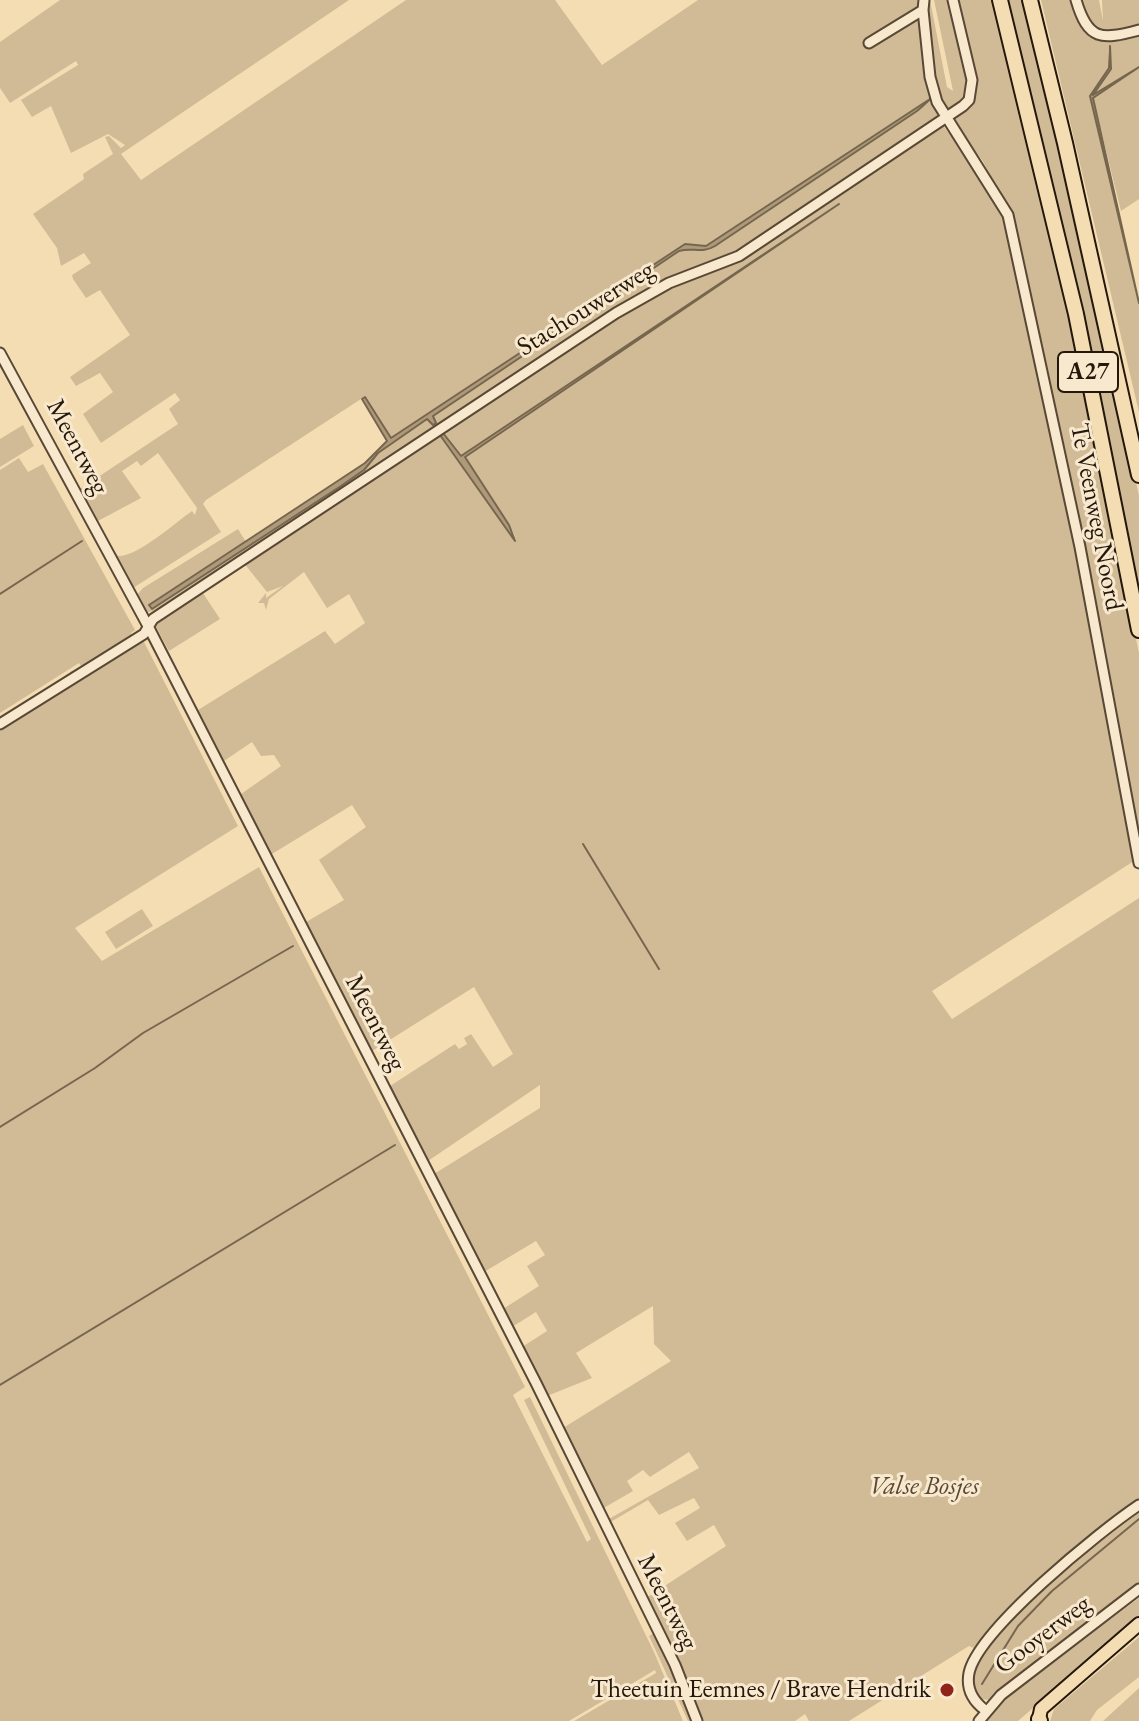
<!DOCTYPE html>
<style>
body{margin:0}
canvas{display:block;background:#f5ddb3}
</style>
<canvas width="1139" height="1721"></canvas>
<script>
const ctx = document.querySelector('canvas').getContext('2d');
ctx.lineJoin = 'round';
function fill(path, color) { ctx.fillStyle = color; ctx.fill(path, 'evenodd'); }
function trace(path, color, width, dash) { ctx.strokeStyle = color; ctx.lineWidth = width; ctx.lineCap = dash ? 'butt' : 'round'; ctx.setLineDash(dash || []); ctx.stroke(path); }
function write(font, color, halo, rows, align = 'center') {
  ctx.font = font + ' "EB Garamond",serif'; ctx.lineWidth = 6; ctx.setLineDash([]); ctx.textBaseline = 'middle'; ctx.strokeStyle = halo; ctx.fillStyle = color; for (const [text, x, y, turn = 0] of rows) {
    ctx.save(); ctx.translate(x, y); ctx.rotate((+turn || 0) * Math.PI / 180); ctx.textAlign = isNaN(turn) ? turn : align; if (halo) ctx.strokeText(text, 0, 0); ctx.fillText(text, 0, 0); ctx.restore();
  }
}
const green = new Path2D(`
 M60 0H349L121 154 141 180 406 0H555L602 65 698 0H921L933 97 706 246 685 244 391 439 364 397 206 500 203 504 221 532 133 588 101 533 118 556C137 557 175 523 192 511L195 515 197 508 158 453 141 466 137 461 122 471 141 498 98 521 80 489 178 424 169 409 180 400 175 393 101 443 83 414 113 392 100 373 76 386 70 377 130 335 100 290 86 298 73 279 72 275 91 263 84 253 61 266 57 248 33 214 84 179 83 174 113 154 105 137 109 136 121 148 125 145 108 134 71 153 51 106 32 117 21 100 78 65 76 61 10 103 0 88V42Z
 M926 0H930L947 87 953 91 934 0H950L969 84 963 100 948 110 944 109 935 92Z
 M957 0H994L1062 284 1139 653V856L1009 210 982 160 951 121 971 104 976 86Z
 M1004 0H1025L1099 310 1139 496V593L1085 333Z
 M1041 0H1071C1085 47 1095 46 1139 33V199L1121 211 1093 98 1129 73 1093 96C1098 74 1116 80 1108 47L1109 68 1090 96 1139 303V412Z
 M1081 0H1099L1103 21 1102 0H1139V25L1103 33 1087 22Z
 M934 99 939 112 936 119 742 251 665 282 161 609 145 613 136 596 143 588 238 529 246 542 150 605 153 609 364 470 378 453 428 419 433 425 432 416 679 251C691 247 702 250 715 246Z
 M942 124 1003 207 1043 378 1137 859 932 991 952 1019 1139 898V1502C1096 1530 1060 1564 1023 1599 1007 1615 988 1630 976 1649L969 1646 849 1721H809L805 1714 795 1721H688L649 1636 660 1629 646 1598 726 1546 714 1525 687 1541 675 1523 700 1508 694 1498 659 1515 648 1500 609 1523 607 1520 699 1468 689 1452 650 1477 643 1470 627 1481 633 1491 602 1509 563 1428 671 1361 654 1344 653 1306 576 1353 592 1378 547 1396 522 1347 547 1331 536 1312 512 1327 503 1309 539 1286 527 1266 545 1255 536 1241 484 1272 434 1174 540 1108V1085L428 1161 390 1086 455 1044 459 1049 467 1044 464 1038 471 1034 493 1067 513 1054 474 987 372 1051 306 922 344 900 319 860 366 827 352 805 272 854 241 794 281 766 274 755 261 756 252 742 224 761 198 710 325 631 335 644 365 623 349 594 327 608 304 572 269 599 266 610 264 603H258L266 593V598L283 586 267 592 243 562 574 345 660 291 712 270ZM839 204 465 457 517 539 441 435 443 433 461 456Z
 M23 425 34 446 0 467V439Z
 M19 458 28 472 43 464 135 630 131 633 136 644 143 640 238 826 75 928 102 961 259 867 525 1387 513 1395 587 1542 591 1539 524 1400 530 1397 654 1652 683 1721H574L656 1673 655 1670 569 1721H0V731L76 682 70 672 81 666 79 663 0 713V470Z
 M201 590 220 619 169 651 154 623Z
 M142 909 153 926 116 949 105 932Z
 M1139 1508V1587L990 1700 980 1699 973 1694C972 1681 972 1669 979 1657 1006 1610 1094 1543 1139 1508Z
 M1139 1598V1616L1018 1721H986L1012 1692Z
 M1139 1637V1677L1097 1710 1090 1721H1050L1054 1709Z
 M1139 1688V1721H1103Z`);
const water = new Path2D(`
 M1110 46 1111 69 1093 95 1139 67 1093 98 1139 303 1090 96 1109 68Z
 M933 97 917 111 715 246C702 254 693 247 679 251L433 416 436 423 433 425 427 419 378 453 364 470 341 486 152 609 149 605 365 463 387 441 362 399 365 397 391 438 685 244 706 246Z
 M839 204 465 457 509 525 515 541 440 435 443 433 461 456Z`);
const stream = new Path2D(`
 M0 594 82 541
 M583 844 659 969
 M0 1127 95 1068 143 1033 293 946
 M0 1385 395 1145
 M982 1684 1018 1626 1052 1591 1139 1519`);
const minor = new Path2D(`
 M1076 0C1088 41 1101 40 1139 30
 M923 10 930 77 937 102 1008 215 1080 547 1139 863
 M869 43 923 10 924 0
 M0 353 148 626 536 1383 675 1665 697 1721
 M0 724 144 634 153 619 616 313 669 283 739 256 963 106 969 100 972 80 953 0
 M985 1710C973 1701 966 1689 969 1673 978 1630 1100 1531 1139 1505
 M979 1721 1001 1695 1139 1589`);
const major = new Path2D(`
 M1039 1719 1041 1709 1139 1624`);
const highway = new Path2D(`
 M1000 0 1076 314 1139 630
 M1030 0 1065 143 1139 475
 M1039 1719 1040 1721`);
const markers = [
 [947,1690,8,"#8f2418"]
];
const shields = [
 [1088,372,60]
];
const shieldNames = [
 ["A27",1088,372]
];
const streetNames = [
 ["Stachouwerweg",586,309,-32],
 ["Meentweg",77,447,62],
 ["Te Veenweg Noord",1096,517,79],
 ["Meentweg",375,1023,63],
 ["Meentweg",667,1602,63],
 ["Gooyerweg",1043,1635,-37]
];
const parkNames = [
 ["Valse Bosjes",924,1487]
];
const poiNames = [
 ["Theetuin Eemnes / Brave Hendrik",931,1690]
];
fill(green, '#d1bb96');
fill(water, '#ae9a7a');
trace(water, '#77664e', 2);
trace(stream, '#77664e', 2);
trace(minor, '#584835', 13);
trace(major, '#24170b', 16);
trace(highway, '#24170b', 18);
trace(minor, '#f8e9ce', 9);
trace(major, '#f5ddb3', 12);
trace(highway, '#f5ddb3', 14);
for (const [x, y, r, color] of markers) { const dot = new Path2D(); dot.arc(x, y, r, 0, 2 * Math.PI); ctx.fillStyle = color; ctx.fill(dot); trace(dot, '#f8e9ce', 3); }
for (const [x, y, w] of shields) { const box = new Path2D(); box.roundRect(x - w / 2, y - 20, w, 40, 6); ctx.fillStyle = '#f8e9ce'; ctx.fill(box); trace(box, '#24170b', 2); }
write('bold 24px', '#24170b', null, shieldNames);
write('26px', '#24170b', '#f8e9ce', streetNames);
write('italic 26px', '#584835', '#f8e9ce', parkNames);
write('26px', '#24170b', '#f8e9ce', poiNames, 'right');
</script>
